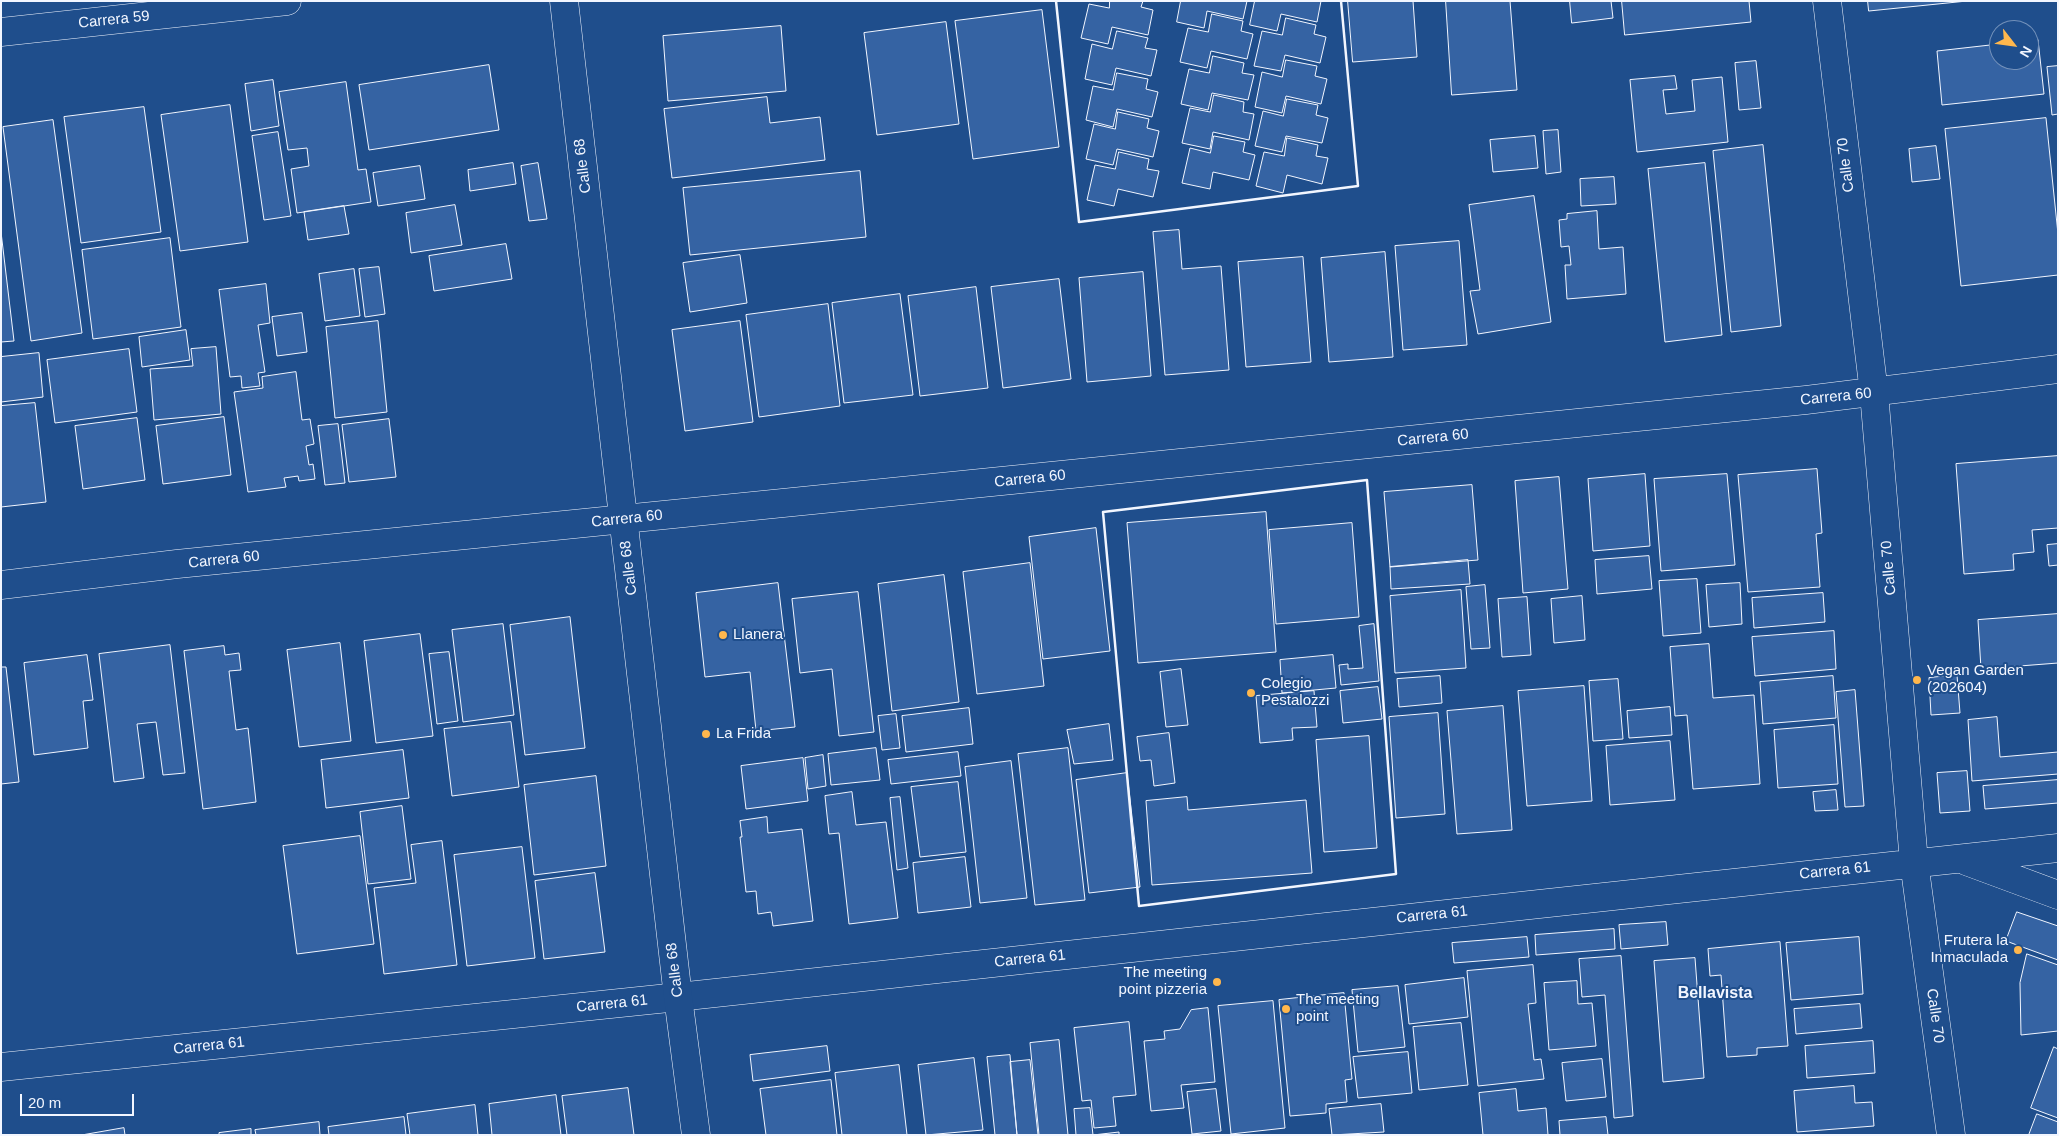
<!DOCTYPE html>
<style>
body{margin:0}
#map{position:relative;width:2059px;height:1136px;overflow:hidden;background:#1f4e8c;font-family:Arial,sans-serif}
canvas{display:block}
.frame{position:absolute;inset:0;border:2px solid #f2f6ff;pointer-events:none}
.north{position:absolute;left:1989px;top:20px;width:50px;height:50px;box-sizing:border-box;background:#1f4e8c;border:1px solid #7391ba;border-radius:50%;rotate:120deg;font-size:14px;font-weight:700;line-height:20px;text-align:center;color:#f2f6ff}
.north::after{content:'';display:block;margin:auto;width:18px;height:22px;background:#ffb74d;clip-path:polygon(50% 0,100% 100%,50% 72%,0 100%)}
.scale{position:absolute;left:20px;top:1094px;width:114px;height:22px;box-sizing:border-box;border:2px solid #f2f6ff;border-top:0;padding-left:6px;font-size:15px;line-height:18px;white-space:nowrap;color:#f2f6ff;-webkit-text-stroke:4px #1f4e8c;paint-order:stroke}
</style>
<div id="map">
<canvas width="2059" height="1136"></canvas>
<div class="frame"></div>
<div class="north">N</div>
<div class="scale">20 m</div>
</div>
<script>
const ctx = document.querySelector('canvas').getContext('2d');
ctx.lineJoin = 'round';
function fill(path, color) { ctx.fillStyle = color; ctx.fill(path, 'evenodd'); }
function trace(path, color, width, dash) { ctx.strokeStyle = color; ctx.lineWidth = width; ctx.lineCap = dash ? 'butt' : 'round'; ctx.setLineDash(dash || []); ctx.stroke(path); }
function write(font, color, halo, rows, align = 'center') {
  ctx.font = font + ' Arial,sans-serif'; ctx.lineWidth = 4; ctx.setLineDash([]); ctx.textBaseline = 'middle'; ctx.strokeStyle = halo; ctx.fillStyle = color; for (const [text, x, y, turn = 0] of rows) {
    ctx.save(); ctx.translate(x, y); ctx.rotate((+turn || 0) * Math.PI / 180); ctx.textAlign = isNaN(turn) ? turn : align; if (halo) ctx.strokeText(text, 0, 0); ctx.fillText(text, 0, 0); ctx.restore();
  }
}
const building = new Path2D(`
 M1110 1H1143L1141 7 1153 10 1148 35 1112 27 1108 44 1081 38 1089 4 1109 8Z
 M1181 1H1247L1243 19 1207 11 1204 28 1177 22Z
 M1255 1H1321L1317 22 1281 14 1277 31 1250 25Z
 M1348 1H1413L1417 57 1353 62Z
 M1446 1H1510L1517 90 1452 95Z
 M1570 1H1611L1613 18 1572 23Z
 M1622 1H1749L1751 22 1625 35Z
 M1868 1H1967L1869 11Z
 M1042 10 1059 147 973 159 955 21Z
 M1212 14 1243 21 1241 31 1253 34 1247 59 1211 51 1207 68 1180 62 1188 28 1208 32Z
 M1286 18 1316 25 1314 34 1326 37 1320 63 1285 55 1281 71 1254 66 1262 31 1282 35Z
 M946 22 959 124 877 135 864 33Z
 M781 26 786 91 668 101 663 36Z
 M1117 31 1148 38 1145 48 1157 50 1151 76 1116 68 1112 85 1085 79 1092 44 1112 49Z
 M2038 40 2044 94 1942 105 1937 51 1999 44V60H2029V41Z
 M1213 56 1244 63 1242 73 1254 75 1248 100 1212 93 1208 110 1181 104 1189 69 1209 73Z
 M1286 60 1317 66 1315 76 1327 79 1321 104 1286 96 1282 113 1255 107 1262 72 1282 77Z
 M1756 61 1761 108 1739 110 1735 63Z
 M489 65 499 130 369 150 359 85Z
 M2058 66V114L2052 115 2047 67Z
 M1117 73 1148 79 1146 89 1158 92 1152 117 1117 109 1113 127 1086 120 1093 86 1113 90Z
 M1675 76 1677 89 1663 90 1666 114 1695 111 1692 80 1722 77 1728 142 1637 152 1630 80Z
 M273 80 279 126 251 131 245 84Z
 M346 82 358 170 366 169 371 202 297 213 291 169 309 166 307 148 288 150 279 92Z
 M1214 95 1244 102 1243 112 1254 114 1249 140 1213 132 1210 149 1182 143 1190 108 1210 112Z
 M767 97 770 123 820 117 825 160 672 178 664 109Z
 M1287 99 1318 105 1316 115 1328 118 1322 143 1286 136 1282 152 1255 146 1263 111 1283 116Z
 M230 105 248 242 180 251 161 115Z
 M144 107 161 232 81 243 64 117Z
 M1118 112 1149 119 1147 128 1159 131 1153 157 1117 149 1113 165 1086 159 1094 124 1115 129Z
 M2046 118 2058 234V275L1961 286 1945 129Z
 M53 120 82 333 31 341 3 127Z
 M1558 130 1561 172 1546 174 1543 131Z
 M278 132 291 216 264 220 252 136Z
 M1214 136 1245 142 1243 152 1255 155 1249 180 1213 172 1210 189 1182 183 1190 148 1210 153Z
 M1535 136 1538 168 1493 172 1490 140Z
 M1287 138 1318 145 1316 156 1328 158 1322 184 1287 175 1283 193 1256 186 1264 152 1284 156Z
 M1763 145 1781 326 1731 332 1713 151Z
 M1936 146 1940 179 1912 182 1909 149Z
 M1119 152 1149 159 1147 169 1159 171 1153 197 1118 189 1114 206 1087 200 1095 165 1115 169Z
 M513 163 516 184 470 191 468 170Z
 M538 163 547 219 529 221 521 166Z
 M1705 163 1722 335 1665 342 1648 169Z
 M420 166 425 199 378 206 373 173Z
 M860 171 866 237 690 255 683 188Z
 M1614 177 1616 204 1581 206 1580 179Z
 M1534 196 1551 322 1478 334 1470 291 1480 290 1469 205Z
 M455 205 462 245 411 253 406 213Z
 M344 206 349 234 308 240 304 212Z
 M1597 211 1599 249 1623 247 1626 294 1567 299 1565 265H1571L1569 246 1561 247 1559 220 1567 219V214Z
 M1179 230 1182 269 1221 266 1229 370 1165 375 1153 232Z
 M1 232 14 341 1 342Z
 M170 238 181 327 93 339 82 250Z
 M1459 241 1467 345 1403 350 1395 246Z
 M506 244 512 279 434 291 429 256Z
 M1385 252 1393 357 1329 362 1321 258Z
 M740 255 747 303 690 312 683 263Z
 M1303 257 1311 362 1246 367 1238 262Z
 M379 267 385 314 365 317 359 269Z
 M354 269 360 316 325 321 319 274Z
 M1143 272 1151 376 1087 382 1079 278Z
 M1059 279 1071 379 1003 388 991 287Z
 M266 284 270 323 258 325 265 372 258 373 260 386 242 388 241 376 230 377 219 290Z
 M976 287 988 388 920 396 908 296Z
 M900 294 913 395 844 403 832 303Z
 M828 304 840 406 759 417 746 315Z
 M302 313 307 352 277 356 272 317Z
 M378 321 387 412 335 418 326 327Z
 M740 321 753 422 685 431 672 330Z
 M186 330 190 360 142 367 139 337Z
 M216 347 221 414 154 420 150 369 193 366 191 349Z
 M129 349 137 412 55 423 47 360Z
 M39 353 43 397 1 402V357Z
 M296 372 302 420 310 419 314 444 306 446 309 465 313 464 315 479 299 481 298 476 284 478 286 487 248 492 234 392 263 388 262 377Z
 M35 403 46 502 1 507V406Z
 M224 417 231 475 163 484 156 426Z
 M137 418 145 480 83 489 75 426Z
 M389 419 396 477 349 482 342 425Z
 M338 424 345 483 325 485 318 426Z
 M2058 456V528L2032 530 2034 552 2013 554 2014 570 1964 574 1956 464Z
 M1817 469 1822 533 1816 534 1820 587 1748 592 1738 475Z
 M1645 474 1650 546 1593 551 1588 479Z
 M1727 474 1735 565 1661 571 1654 479Z
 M1559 477 1568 589 1523 593 1515 481Z
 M1472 485 1478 560 1390 567 1384 492Z
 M1266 512 1276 652 1138 663 1127 523Z
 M1352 523 1359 617 1276 624 1269 530Z
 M1096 528 1110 651 1043 659 1029 537Z
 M2058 544V565L2049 566 2047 545Z
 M1649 556 1652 589 1597 594 1595 560Z
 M1468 560 1470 584 1391 589 1390 567Z
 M1030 563 1044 686 977 694 963 572Z
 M944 575 959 702 892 711 878 584Z
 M1697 579 1701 633 1663 636 1659 581Z
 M778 583 795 727 756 731 750 672 705 677 696 593Z
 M1740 583 1742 624 1709 627 1706 585Z
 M1485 585 1490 648 1471 649 1466 587Z
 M1461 590 1466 668 1395 673 1390 596Z
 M858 592 874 732 839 736 832 669 800 673 792 599Z
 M1823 593 1825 622 1754 628 1752 598Z
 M1582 596 1585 640 1554 643 1551 599Z
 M1527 597 1531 655 1502 657 1498 599Z
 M2058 614V663L1981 669 1978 620Z
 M570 617 585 748 525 755 510 625Z
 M503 624 514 715 463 722 452 630Z
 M1374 624 1379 681 1341 685 1339 665 1348 664V669L1363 668 1359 626Z
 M1834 631 1836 669 1755 676 1752 637Z
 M420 634 433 736 376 743 364 641Z
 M340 643 351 741 299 747 287 650Z
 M1709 644 1713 698 1754 695 1760 784 1693 789 1687 715 1675 716 1670 647Z
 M170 645 185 773 163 775 156 722 137 724 144 778 114 782 99 654Z
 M224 646 225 655 239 653 241 670 229 671 236 730 248 728 256 802 203 809 184 651Z
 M449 652 458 721 437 724 429 654Z
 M87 655 93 700 83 701 88 748 34 755 24 663Z
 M1333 655 1336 688 1282 693 1280 660Z
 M1 667H6L19 782 1 784Z
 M1181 669 1188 725 1166 727 1160 672Z
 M1957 675 1960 713 1931 715 1929 678Z
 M1440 676 1442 703 1399 707 1397 679Z
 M1833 676 1836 718 1763 724 1760 682Z
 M1618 679 1623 739 1593 741 1589 681Z
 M1584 686 1592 801 1527 806 1518 691Z
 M1378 687 1382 719 1343 723 1340 691Z
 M1855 690 1864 806 1845 807 1836 692Z
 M1314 691 1317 727 1292 728 1293 740 1260 743 1256 696Z
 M1503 706 1512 830 1457 834 1447 711Z
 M1670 707 1672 735 1629 738 1627 711Z
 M969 708 973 744 906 752 902 716Z
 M1438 713 1445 814 1396 818 1389 717Z
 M896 714 900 748 882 750 878 716Z
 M1997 717 2000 757 2058 752V774L1972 781 1968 720Z
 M511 722 519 787 452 796 444 729Z
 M1109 724 1113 760 1074 764 1067 730Z
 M1834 725 1838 784 1778 788 1774 730Z
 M1169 733 1175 783 1154 786 1151 760 1140 761 1137 737Z
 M1369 736 1377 848 1324 852 1316 740Z
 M1670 741 1675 800 1610 805 1606 746Z
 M876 748 880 780 831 785 828 754Z
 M1068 748 1085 900 1035 905 1018 754Z
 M403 750 409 798 326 808 321 760Z
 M958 752 961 776 891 784 888 760Z
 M823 755 826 786 808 789 805 758Z
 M803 758 808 801 746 809 741 766Z
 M1011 761 1027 898 980 903 965 767Z
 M1967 771 1970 811 1940 813 1937 773Z
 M1127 773 1140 887 1089 893 1076 780Z
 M596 776 606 866 534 875 524 785Z
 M2058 780V803L1985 809 1983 786Z
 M958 782 966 852 920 857 911 787Z
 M1836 790 1838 810 1815 811 1813 792Z
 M852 792 856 825 886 822 898 918 849 924 839 833 829 834 825 796Z
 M900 797 908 868 897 870 890 798Z
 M1187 797 1188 810 1306 800 1312 873 1152 885 1146 801Z
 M402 806 411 879 368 884 360 812Z
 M767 817 768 833 802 829 813 921 773 926 771 912 758 914 756 891 746 892 740 837H742L740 821Z
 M360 836 374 944 297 954 283 846Z
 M442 841 457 965 384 974 374 888 416 883 411 845Z
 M522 847 535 958 467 966 454 855Z
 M965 857 971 907 918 913 913 863Z
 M595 873 605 952 544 959 535 881Z
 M2017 912 2058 926V960L2006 941Z
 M1666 922 1668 945 1621 949 1619 925Z
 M1614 929 1615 949 1536 955 1535 935Z
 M1527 937 1529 957 1454 963 1452 943Z
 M1859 937 1863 994 1791 1000 1786 943Z
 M1780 942 1788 1046 1757 1048V1055L1727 1057 1721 975 1710 976 1708 949Z
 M2027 954 2058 965V1031L2021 1035 2020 983Z
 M1621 956 1633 1116 1614 1118 1605 995 1582 997 1579 959Z
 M1695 958 1704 1078 1663 1082 1654 961Z
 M1533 965 1536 1003 1528 1004 1534 1060 1541 1059 1544 1079 1478 1086 1467 971Z
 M1464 978 1468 1017 1409 1024 1405 985Z
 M1577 981 1578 1004 1592 1003 1596 1046 1549 1050 1544 983Z
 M1398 986 1405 1047 1358 1052 1352 990Z
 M1344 993 1352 1079 1345 1080 1347 1102 1326 1104V1113L1290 1116 1279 1000Z
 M1273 1001 1285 1128 1231 1134 1218 1006Z
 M1860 1004 1862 1028 1796 1034 1794 1009Z
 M1208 1008 1215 1082 1181 1085 1184 1108 1151 1111 1144 1041 1165 1039 1164 1031 1180 1029 1191 1010Z
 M1129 1022 1136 1095 1113 1097 1116 1126 1094 1128 1091 1100 1082 1101 1074 1028Z
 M1461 1023 1468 1085 1419 1090 1413 1027Z
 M1059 1040 1068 1135H1039L1030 1043Z
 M1873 1041 1875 1073 1807 1078 1805 1046Z
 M827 1046 830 1071 753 1081 750 1055Z
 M2054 1047 2058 1049V1118L2031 1108Z
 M1408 1052 1412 1093 1358 1098 1353 1057Z
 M1010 1055 1017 1135H995L987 1057Z
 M974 1058 983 1130 926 1135 918 1065Z
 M1602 1059 1606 1097 1566 1101 1562 1063Z
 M1030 1060 1038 1135H1017L1010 1062Z
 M899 1065 907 1135H842L835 1073Z
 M831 1080 837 1135H766L760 1089Z
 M1854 1086 1855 1103 1872 1102 1874 1126 1797 1132 1794 1091Z
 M628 1088 634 1135H567L562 1096Z
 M1216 1089 1221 1131 1192 1134 1187 1092Z
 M1516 1089 1518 1111 1546 1108 1548 1135H1483L1479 1093Z
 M556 1095 561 1135H492L489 1104Z
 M1381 1104 1384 1132 1332 1135 1329 1109Z
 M475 1105 478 1135H410L407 1114Z
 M1090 1108 1093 1135 1119 1132V1135H1076L1074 1109Z
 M2037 1114 2058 1122V1135H2029Z
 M404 1117 406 1135H329L328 1127Z
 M1606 1117 1608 1135H1560L1559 1121Z
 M319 1122 320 1135H256L255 1130Z
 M124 1128 125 1135H82Z
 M251 1129V1135H219V1133Z`);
const minor = new Path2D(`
 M1827 1 1874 393 1914 862 1951 1135
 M1 32 287 1
 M1 585 177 564 1806 400 2058 369
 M1966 861 2058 895
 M1 1067 678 997 2058 848`);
const tertiary = new Path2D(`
 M564 1 678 997 696 1135`);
const wall = new Path2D(`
 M1056 1 1079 222 1358 186 1341 1
 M1367 480 1396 874 1139 906 1103 512Z`);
const markers = [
 [723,635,5,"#ffb74d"],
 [1917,680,5,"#ffb74d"],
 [1251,693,5,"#ffb74d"],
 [706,734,5,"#ffb74d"],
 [2018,950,5,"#ffb74d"],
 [1217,982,5,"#ffb74d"],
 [1286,1009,5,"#ffb74d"]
];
const streetNames = [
 ["Carrera 59",114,20,-6],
 ["Calle 70",1846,165,-97],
 ["Calle 68",583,166,-97],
 ["Carrera 60",1836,397,-6],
 ["Carrera 60",1433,438,-6],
 ["Carrera 60",1030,479,-6],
 ["Carrera 60",627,519,-6],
 ["Carrera 60",224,560,-6],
 ["Calle 68",629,568,-97],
 ["Calle 70",1889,568,-95],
 ["Carrera 61",1835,871,-6],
 ["Carrera 61",1432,915,-6],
 ["Carrera 61",1030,959,-6],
 ["Calle 68",675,970,-97],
 ["Carrera 61",612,1004,-6],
 ["Calle 70",1935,1016,82],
 ["Carrera 61",209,1046,-6]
];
const poiNames = [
 ["Llanera",733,635],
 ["Vegan Garden",1927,671],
 ["(202604)",1927,688],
 ["Colegio",1261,684],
 ["Pestalozzi",1261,701],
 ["La Frida",716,734],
 ["Frutera la",2008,941,"right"],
 ["Inmaculada",2008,958,"right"],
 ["The meeting",1207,973,"right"],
 ["point pizzeria",1207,990,"right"],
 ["The meeting",1296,1000],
 ["point",1296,1017]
];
const neighbourhoodNames = [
 ["Bellavista",1715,994]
];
fill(building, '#3563a3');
trace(building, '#f2f6ff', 1);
trace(minor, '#f2f6ff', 29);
trace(tertiary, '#f2f6ff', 29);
trace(minor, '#1f4e8c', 28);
trace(tertiary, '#1f4e8c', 28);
trace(wall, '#f2f6ff', 2.5);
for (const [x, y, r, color] of markers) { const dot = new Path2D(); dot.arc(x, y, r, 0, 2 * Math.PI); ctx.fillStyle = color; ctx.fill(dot); trace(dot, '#1f4e8c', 2); }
write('15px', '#f2f6ff', '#1f4e8c', streetNames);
write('15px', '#f2f6ff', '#1f4e8c', poiNames, 'left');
write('bold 16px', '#f2f6ff', '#1f4e8c', neighbourhoodNames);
</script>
